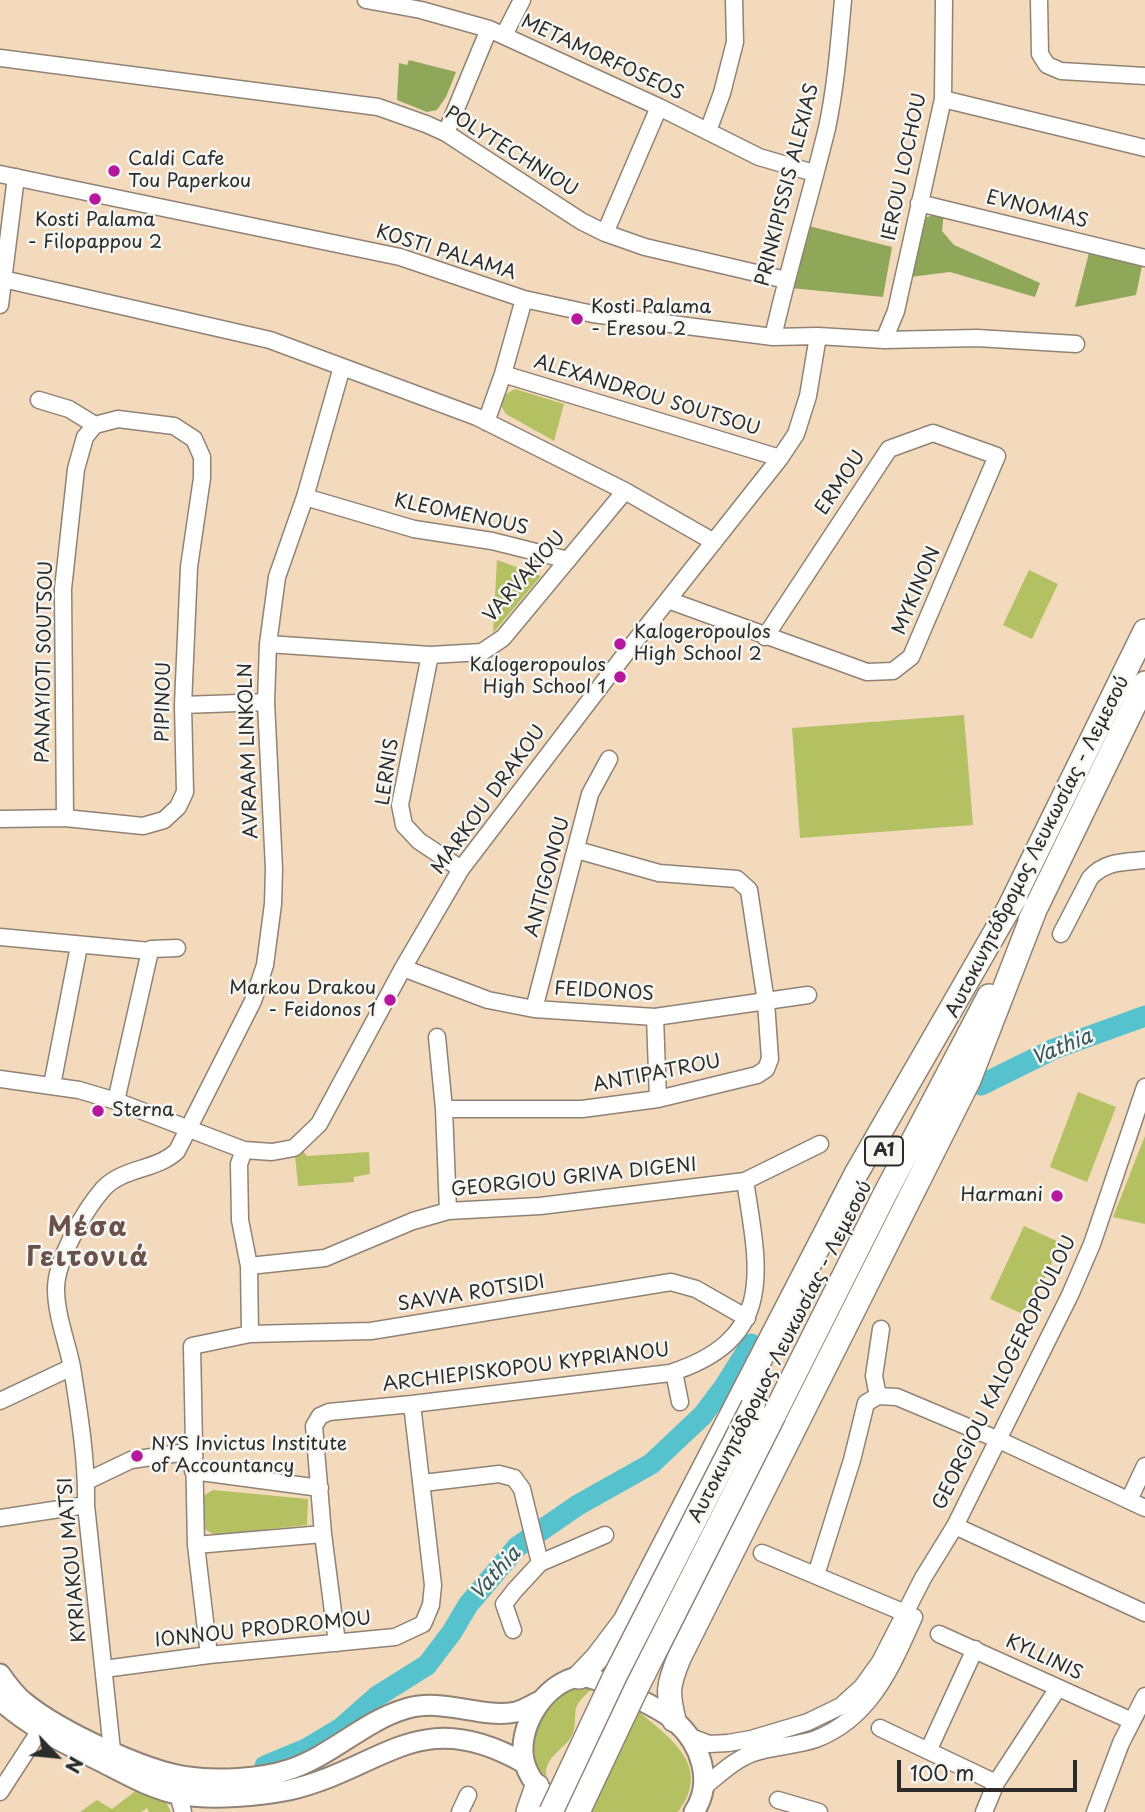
<!DOCTYPE html>
<meta charset="utf-8">
<style>
body{margin:0}
#map{position:relative;width:1145px;height:1812px;overflow:hidden;background:#f4dabc;font-family:"Playpen Sans",sans-serif}
canvas{display:block}
.north{position:absolute;left:21px;top:1721px;width:70px;height:70px;-webkit-text-stroke:5px #f6f6f2;paint-order:stroke;rotate:116deg;font-size:19px;font-weight:700;line-height:28px;text-align:center;color:#2b2b2b}
.north::after{content:'';display:block;margin:auto;width:24px;height:32px;background:#2b2b2b;clip-path:polygon(50% 0,100% 100%,50% 72%,0 100%)}
.scale{position:absolute;left:897px;top:1760px;width:180px;height:32px;box-sizing:border-box;border:4px solid #2b2b2b;border-top:0;padding-left:9px;font-size:21px;line-height:24px;white-space:nowrap;color:#2b2b2b;-webkit-text-stroke:5px #f6f6f2;paint-order:stroke}
</style>
<div id="map">
<canvas width="1145" height="1812"></canvas>
<div class="north">N</div>
<div class="scale">100 m</div>
</div>
<script>
const ctx = document.querySelector('canvas').getContext('2d');
ctx.lineJoin = 'round';
function fill(path, color) { ctx.fillStyle = color; ctx.fill(path, 'evenodd'); }
function trace(path, color, width, dash) { ctx.strokeStyle = color; ctx.lineWidth = width; ctx.lineCap = dash ? 'butt' : 'round'; ctx.setLineDash(dash || []); ctx.stroke(path); }
function write(font, color, halo, rows, align = 'center') {
  ctx.font = font + ' "Playpen Sans",sans-serif'; ctx.lineWidth = 5; ctx.setLineDash([]); ctx.textBaseline = 'middle'; ctx.strokeStyle = halo; ctx.fillStyle = color; for (const [text, x, y, turn = 0] of rows) {
    ctx.save(); ctx.translate(x, y); ctx.rotate((+turn || 0) * Math.PI / 180); ctx.textAlign = isNaN(turn) ? turn : align; if (halo) ctx.strokeText(text, 0, 0); ctx.fillText(text, 0, 0); ctx.restore();
  }
}
const green = new Path2D(`
 M515 389 564 404 554 441 506 414 501 406 506 394Z
 M497 560 541 576 493 633Z
 M1029 570 1058 584 1032 639 1003 625Z
 M964 715 973 825 800 838 792 728Z
 M1078 1092 1116 1107 1087 1182 1050 1167Z
 M1145 1136V1224L1113 1217Z
 M303 1151 307 1156 369 1152 370 1174 354 1177V1182L298 1186 295 1155Z
 M1024 1226 1061 1243 1027 1316 990 1299Z
 M213 1490 308 1499 307 1525 215 1535 201 1527 198 1499Z
 M577 1689H592C583 1697 575 1703 575 1716 575 1722 575 1727 573 1733 566 1750 541 1757 547 1779 544 1775 539 1770 537 1765 525 1733 546 1696 577 1689Z
 M638 1711C670 1738 713 1766 678 1812H591Z
 M138 1789 165 1800 171 1812H149L147 1808 141 1812H80L97 1800 112 1809Z`);
const forest = new Path2D(`
 M409 60 456 72 446 97 437 110 427 112 397 100 399 63 407 65Z
 M944 212 942 231 954 245 1040 283 1035 297 950 272 910 277 924 218Z
 M805 225 892 247 883 297 790 288Z
 M1090 249 1136 260 1142 266 1136 295 1075 307Z`);
const river = new Path2D(`
 M981 1085 1054 1049 1145 1016
 M265 1766 306 1749 341 1728 376 1697 427 1665 452 1632 468 1605 517 1547 578 1505 651 1464 702 1416 724 1387 751 1344`);
const minor = new Path2D(`
 M366 0 421 10 489 29 659 107 759 157 814 173
 M1039 0 1040 54 1047 65 1061 71 1145 76
 M504 35 522 0
 M0 58 378 107 426 124 446 133 581 221 605 233 645 247 786 280
 M943 99 1145 148
 M708 131 722 93 735 42 734 0
 M446 133 489 29
 M0 174 400 257 524 299 593 314 773 337 818 336 884 340 977 338 1076 344
 M919 203 1145 258
 M605 233 659 107
 M3 279 270 340 477 417 625 491 714 542
 M0 305 16 177
 M773 337C789 266 810 198 827 128 836 86 839 43 843 0
 M884 340 896 311 943 99 944 0
 M503 374 780 458
 M39 400 69 409 95 425
 M486 422 503 374 524 299
 M305 497 414 529 492 541 568 560
 M668 600 867 672 893 671 911 657 997 456 933 433 889 449 765 637
 M268 644 430 655 482 652 503 638 625 491
 M430 655 400 805 404 825 419 841 461 869
 M183 705 266 702
 M0 819 65 818 143 826 164 820 178 807 185 792 183 705 189 567 202 478V457L194 439 174 426 118 419 95 425 85 437 76 469 63 589 65 818
 M1061 934 1090 878C1105 861 1124 862 1145 860
 M0 937 150 951 151 949 177 948
 M403 968 488 1000 534 1009 655 1017 808 995
 M534 1009 590 794 609 759
 M655 1017 658 1099
 M437 1037 444 1109 448 1211
 M0 1079 79 1090 116 1101 244 1150 272 1152 294 1148 319 1124 403 968 461 869 629 649 780 458 796 434 808 396 818 336
 M52 1085 79 946
 M116 1101 150 951
 M444 1109H582L658 1099 757 1075 766 1069 770 1059 766 1002 749 890 737 879 659 873 577 850
 M244 1150 239 1164 240 1220 249 1266 250 1334
 M249 1266 325 1258 413 1221 448 1211 540 1206 745 1181 820 1144
 M674 1372 680 1402
 M878 1396 874 1376 881 1329
 M0 1401 72 1367
 M193 1471 320 1488
 M87 1481 131 1460 193 1451
 M423 1483 499 1474 514 1478 522 1489 540 1563
 M1129 1500 1145 1466
 M0 1518 86 1505
 M955 1526 1145 1613
 M196 1545 323 1534
 M762 1553 905 1613
 M816 1575 852 1460 866 1403 878 1396 897 1397 999 1440 1145 1508
 M513 1630 504 1604 515 1590 540 1563 605 1535
 M939 1634 1132 1721
 M337 1643 323 1534 314 1426 320 1416 329 1412 412 1404 670 1373C777 1339 759 1270 745 1181
 M209 1655 196 1545 192 1346 250 1334 371 1331 671 1282 696 1289 747 1318
 M104 1669 209 1655 395 1637 423 1624 431 1605 433 1585 412 1404
 M880 1728 996 1783
 M688 1736 709 1744 728 1743 751 1739 808 1722 841 1706 862 1687 880 1662 923 1578 955 1526 1070 1295 1092 1244 1145 1087
 M929 1749 975 1649
 M112 1750 86 1505C87 1460 79 1412 72 1367 67 1342 56 1315 56 1289 56 1260 84 1211 103 1189 123 1167 156 1171 177 1151L253 1001 265 965 273 904 274 869 266 702 268 644 277 577 305 497 342 367
 M705 1786C720 1774 734 1760 753 1753 773 1746 796 1746 816 1739 871 1718 892 1666 914 1617
 M0 1792 46 1721
 M178 1794 183 1812
 M778 1800 819 1812
 M460 1812 468 1795
 M984 1812 996 1783 1058 1688
 M1095 1812 1121 1743 1145 1696`);
const major = new Path2D(`
 M0 1674C7 1684 15 1695 24 1702 58 1730 144 1771 188 1777 216 1781 261 1779 288 1770 330 1757 364 1721 405 1709 444 1697 479 1719 516 1712 524 1710 533 1704 540 1701
 M0 1700C30 1728 67 1744 104 1763 129 1776 154 1790 182 1795 213 1800 259 1796 289 1790 384 1768 419 1703 524 1763
 M568 1812C549 1800 529 1783 524 1760 517 1728 544 1683 578 1677 592 1675 611 1686 623 1692 640 1700 661 1709 675 1721 701 1744 714 1782 694 1812`);
const highway = new Path2D(`
 M1009 908 1145 631
 M1030 920 1145 683
 M774 1415 885 1194 989 996
 M579 1677 597 1658 625 1621 856 1174 1016 896
 M674 1720C667 1692 668 1685 679 1658L969 1080 1036 907
 M528 1812 537 1786`);
const highwayBridge = new Path2D(`
 M551 1812 615 1676 753 1406
 M578 1812 637 1687 774 1415`);
const markers = [
 [114,171,7,"#b5179e"],
 [95,199,7,"#b5179e"],
 [577,319,7,"#b5179e"],
 [620,644,7,"#b5179e"],
 [620,677,7,"#b5179e"],
 [390,1000,7,"#b5179e"],
 [98,1111,7,"#b5179e"],
 [1057,1196,7,"#b5179e"],
 [137,1456,7,"#b5179e"]
];
const shields = [
 [884,1151,38]
];
const shieldNames = [
 ["A1",884,1151]
];
const streetNames = [
 ["METAMORFOSEOS",602,58,25],
 ["POLYTECHNIOU",511,152,32],
 ["IEROU LOCHOU",905,167,-78],
 ["PRINKIPISSIS ALEXIAS",788,185,-76],
 ["EVNOMIAS",1037,210,14],
 ["KOSTI PALAMA",446,253,17],
 ["ALEXANDROU SOUTSOU",647,396,17],
 ["ERMOU",841,483,-56],
 ["KLEOMENOUS",461,515,12],
 ["VARVAKIOU",525,577,-49],
 ["MYKINON",917,591,-67],
 ["PANAYIOTI SOUTSOU",45,662,-89],
 ["PIPINOU",164,702,-89],
 ["AVRAAM LINKOLN",249,751,-92],
 ["LERNIS",388,772,-82],
 ["MARKOU DRAKOU",489,800,-54],
 ["Αυτοκινητόδρομος Λευκωσίας - Λεμεσού",1038,847,-63],
 ["ANTIGONOU",548,877,-75],
 ["FEIDONOS",604,992,3],
 ["ANTIPATROU",657,1074,-11],
 ["GEORGIOU GRIVA DIGENI",574,1178,-6],
 ["SAVVA ROTSIDI",471,1294,-9],
 ["Αυτοκινητόδρομος Λευκωσίας - Λεμεσού",781,1352,-63],
 ["ARCHIEPISKOPOU KYPRIANOU",526,1368,-7],
 ["GEORGIOU KALOGEROPOULOU",1005,1373,-64],
 ["KYRIAKOU MATSI",73,1560,-95],
 ["IONNOU PRODROMOU",263,1630,-6],
 ["KYLLINIS",1044,1658,25]
];
const poiNames = [
 ["Caldi Cafe",128,160],
 ["Tou Paperkou",128,182],
 ["Kosti Palama",95,221,"center"],
 ["- Filopappou 2",95,243,"center"],
 ["Kosti Palama",591,308],
 ["- Eresou 2",591,330],
 ["Kalogeropoulos",634,633],
 ["High School 2",634,655],
 ["Kalogeropoulos",606,666,"right"],
 ["High School 1",606,688,"right"],
 ["Markou Drakou",376,989,"right"],
 ["- Feidonos 1",376,1011,"right"],
 ["Sterna",112,1111],
 ["Harmani",1043,1196,"right"],
 ["NYS Invictus Institute",151,1445],
 ["of Accountancy",151,1467]
];
const waterNames = [
 ["Vathia",1062,1048,-22],
 ["Vathia",496,1574,-48]
];
const districtNames = [
 ["Μέσα",88,1229],
 ["Γειτονιά",88,1259]
];
fill(green, '#b3c163');
fill(forest, '#8ea759');
trace(river, '#56c2ce', 21);
trace(minor, '#908274', 19);
trace(major, '#908274', 23);
trace(highway, '#908274', 26);
trace(minor, '#fff', 16);
trace(major, '#fff', 19);
trace(highway, '#fff', 23);
trace(highwayBridge, '#908274', 26, []);
trace(highwayBridge, '#fff', 23);
for (const [x, y, r, color] of markers) { const dot = new Path2D(); dot.arc(x, y, r, 0, 2 * Math.PI); ctx.fillStyle = color; ctx.fill(dot); trace(dot, '#f6f6f2', 2.5); }
for (const [x, y, w] of shields) { const box = new Path2D(); box.roundRect(x - w / 2, y - 14.5, w, 29, 5); ctx.fillStyle = '#f6f6f2'; ctx.fill(box); trace(box, '#2b2b2b', 2); }
write('bold 18px', '#2b2b2b', null, shieldNames);
write('19px', '#2b2b2b', '#f6f6f2', streetNames);
write('19px', '#2b2b2b', '#f6f6f2', poiNames, 'left');
write('italic 21px', '#38585c', '#f6f6f2', waterNames);
ctx.letterSpacing = '2px';
write('bold 26px', '#6a514c', '#f6f6f2', districtNames);
ctx.letterSpacing = '0px';
</script>
